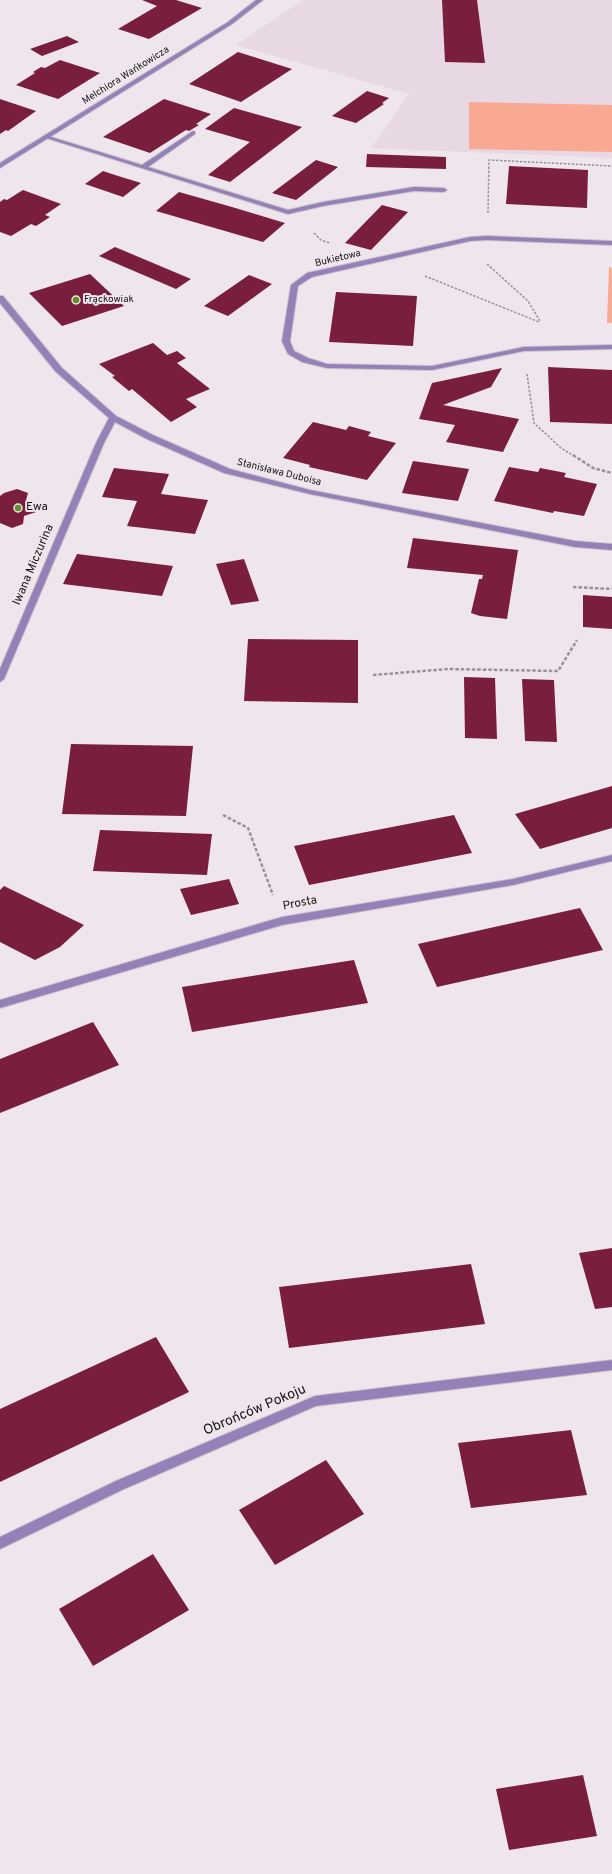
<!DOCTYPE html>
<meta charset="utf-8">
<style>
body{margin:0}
canvas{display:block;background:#eee6ec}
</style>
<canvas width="612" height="1874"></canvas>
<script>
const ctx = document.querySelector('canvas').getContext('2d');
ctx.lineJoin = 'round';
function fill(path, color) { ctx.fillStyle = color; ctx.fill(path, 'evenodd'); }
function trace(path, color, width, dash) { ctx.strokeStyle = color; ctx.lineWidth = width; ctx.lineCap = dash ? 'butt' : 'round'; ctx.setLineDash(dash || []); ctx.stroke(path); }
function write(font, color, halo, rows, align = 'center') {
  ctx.font = font + ' Overpass,sans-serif'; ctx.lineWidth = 4; ctx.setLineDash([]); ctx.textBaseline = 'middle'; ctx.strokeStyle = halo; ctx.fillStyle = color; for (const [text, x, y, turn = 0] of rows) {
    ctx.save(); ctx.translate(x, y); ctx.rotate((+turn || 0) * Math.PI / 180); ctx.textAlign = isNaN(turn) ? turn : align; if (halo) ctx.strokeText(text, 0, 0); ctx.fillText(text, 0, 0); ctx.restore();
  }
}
const built = new Path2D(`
 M303 0H612V158L371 148 409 94 236 45Z`);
const green = new Path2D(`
 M469 102 612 105V152L469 149Z
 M609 267 612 268V323H607Z`);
const building = new Path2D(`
 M142 0H176L202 8 149 39 118 29 157 6Z
 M442 0H477L485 63 445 62Z
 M67 36 79 42 42 56 30 49Z
 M238 52 292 69 241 102 189 84Z
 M60 60 100 73 58 99 16 85 35 73 33 72 41 67 45 68Z
 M367 91 389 98 382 103 384 104 356 123 332 116Z
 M0 99 36 111 8 131 6 130 0 134Z
 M164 99 211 114 196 124 199 125 189 131 186 130 150 153 103 137Z
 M234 108 302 127 230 182 208 175 250 142 205 129Z
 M367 154 446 157V169L366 167Z
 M316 160 338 167 296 200 272 193Z
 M509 166 588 170 587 208 506 204Z
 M103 171 115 175 141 183 123 197 85 184Z
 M23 190 61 204 45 215 50 217 36 226 31 224 11 236 0 232V202L4 199 7 200Z
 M179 192 232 207 285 223 263 242 156 211Z
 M382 205 408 212 371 250 345 243Z
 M115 247 191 279 176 289 99 256Z
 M90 274 124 306 62 326 29 293Z
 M249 275 272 284 228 316 204 306Z
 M336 292 417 296 413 346 329 342Z
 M153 343 167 355 177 351 186 358 177 363 210 389 186 399 197 407 171 422 132 389 129 391 112 377 115 376 99 364Z
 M548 367 612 370V424L550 422Z
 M502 368 491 387 443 405 519 419 503 452 446 442 455 425 419 419 432 383Z
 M313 422 346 430 349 426 371 432 368 436 396 443 367 480 309 467 310 465 283 458Z
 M413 461 469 469 458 501 402 493Z
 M509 467 538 472 540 468 566 473 564 477 597 484 584 516 554 511 553 513 494 501Z
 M114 468 169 474 161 494 208 500 195 534 127 526 137 501 102 497Z
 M17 489 28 493 26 500 37 504 36 512 24 516 23 524 12 528 0 523V496L4 493Z
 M413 538 518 550 507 619 480 616 471 613 479 579H482L483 575 407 568Z
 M77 554 173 566 162 596 63 584Z
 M244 559 259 601 231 605 216 564Z
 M583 595 612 597V629L583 627Z
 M248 639 358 640V703L244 701Z
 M464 677 495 678 497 739 465 738Z
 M522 679 554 680 557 742 525 741Z
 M71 744 193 746 186 816 62 814Z
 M612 786V828L540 849 515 814Z
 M454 815 472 853 309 885 294 846Z
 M100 830 212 834 207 875 93 871Z
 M229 879 239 904 191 915 180 889Z
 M4 886 84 925 60 947 35 960 0 942V890Z
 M580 908 603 950 437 987 418 944Z
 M354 960 368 1003 192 1032 182 987Z
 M93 1022 119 1065 0 1113V1059Z
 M612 1248V1307L595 1309 579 1253Z
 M471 1264 485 1324 289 1348 279 1287Z
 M156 1337 189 1392 0 1482V1409Z
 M571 1430 587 1495 471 1508 458 1443Z
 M326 1460 364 1514 275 1565 239 1510Z
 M153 1554 189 1610 93 1666 59 1609Z
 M583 1775 597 1836 509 1850 496 1789Z`);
const pathFar1 = new Path2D(`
 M488 213 489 160 612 166
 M314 233 321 240 330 243
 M487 264 528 301 540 321
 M425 276 539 322
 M527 374 534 423 561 448 574 456`);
const path = new Path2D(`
 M573 455 593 468 612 473
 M573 587 612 589
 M373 675 448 669 558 671 577 640
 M223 815 248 828 273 895`);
const service = new Path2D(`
 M193 131 195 132V134L148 167 288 210 323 202 414 187 444 188 447 190 444 192 414 191 323 206 288 214 43 137 48 136 142 165Z`);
const minor = new Path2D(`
 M487 236 612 241V245L487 240 470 241 312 277 298 286 290 341 294 351 308 358 327 364 432 366 524 347 612 345V349L524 351 432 370 327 368 302 362 288 354 282 341 291 285 307 273 470 237Z
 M0 296H3L62 368 116 416 153 435 230 469 310 490 575 541 612 544V550L575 547 310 494 224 473 147 439 115 422 104 443 4 679 0 682V669L96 443 109 418 56 372 0 303Z
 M612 855V861L513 885 282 925 0 1008V1000L282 917 513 879Z
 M612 1360V1370L316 1406 124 1489 0 1549V1537L116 1481 315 1396Z`);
const tertiary = new Path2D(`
 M256 0H263L232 24 0 168V163L228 22Z`);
const markers = [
 [76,300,4,"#5f9026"],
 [18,508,4,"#5f9026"]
];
const farStreetnames = [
 ["Melchiora Wańkowicza",126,76,-32],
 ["Bukietowa",338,259,-13],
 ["Stanisława Duboisa",279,473,14]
];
const farPoinames = [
 ["Frąckowiak",84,300]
];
const poiNames = [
 ["Ewa",26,508]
];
const streetNames = [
 ["Iwana Miczurina",34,565,-67],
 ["Prosta",300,904,-11]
];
const nearStreetnames = [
 ["Obrońców Pokoju",255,1411,-23]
];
fill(built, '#e7d8e4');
fill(green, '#f9a892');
fill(building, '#7a1e3d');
trace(service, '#ccc4ca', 2);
trace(minor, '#ccc4ca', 2);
trace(tertiary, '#ccc4ca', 2);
trace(pathFar1, '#989296', 1.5, [2.5, 1.5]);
trace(path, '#989296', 2.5, [3.5, 2]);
fill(service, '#9580b8');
fill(minor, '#9580b8');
fill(tertiary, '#9580b8');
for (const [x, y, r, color] of markers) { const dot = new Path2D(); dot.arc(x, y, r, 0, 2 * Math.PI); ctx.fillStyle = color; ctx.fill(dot); trace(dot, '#eee6ec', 1.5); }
write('10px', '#171416', '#eee6ec', farStreetnames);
write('10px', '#171416', '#eee6ec', farPoinames, 'left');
write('12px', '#171416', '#eee6ec', poiNames, 'left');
write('12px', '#171416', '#eee6ec', streetNames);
write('14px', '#171416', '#eee6ec', nearStreetnames);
</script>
